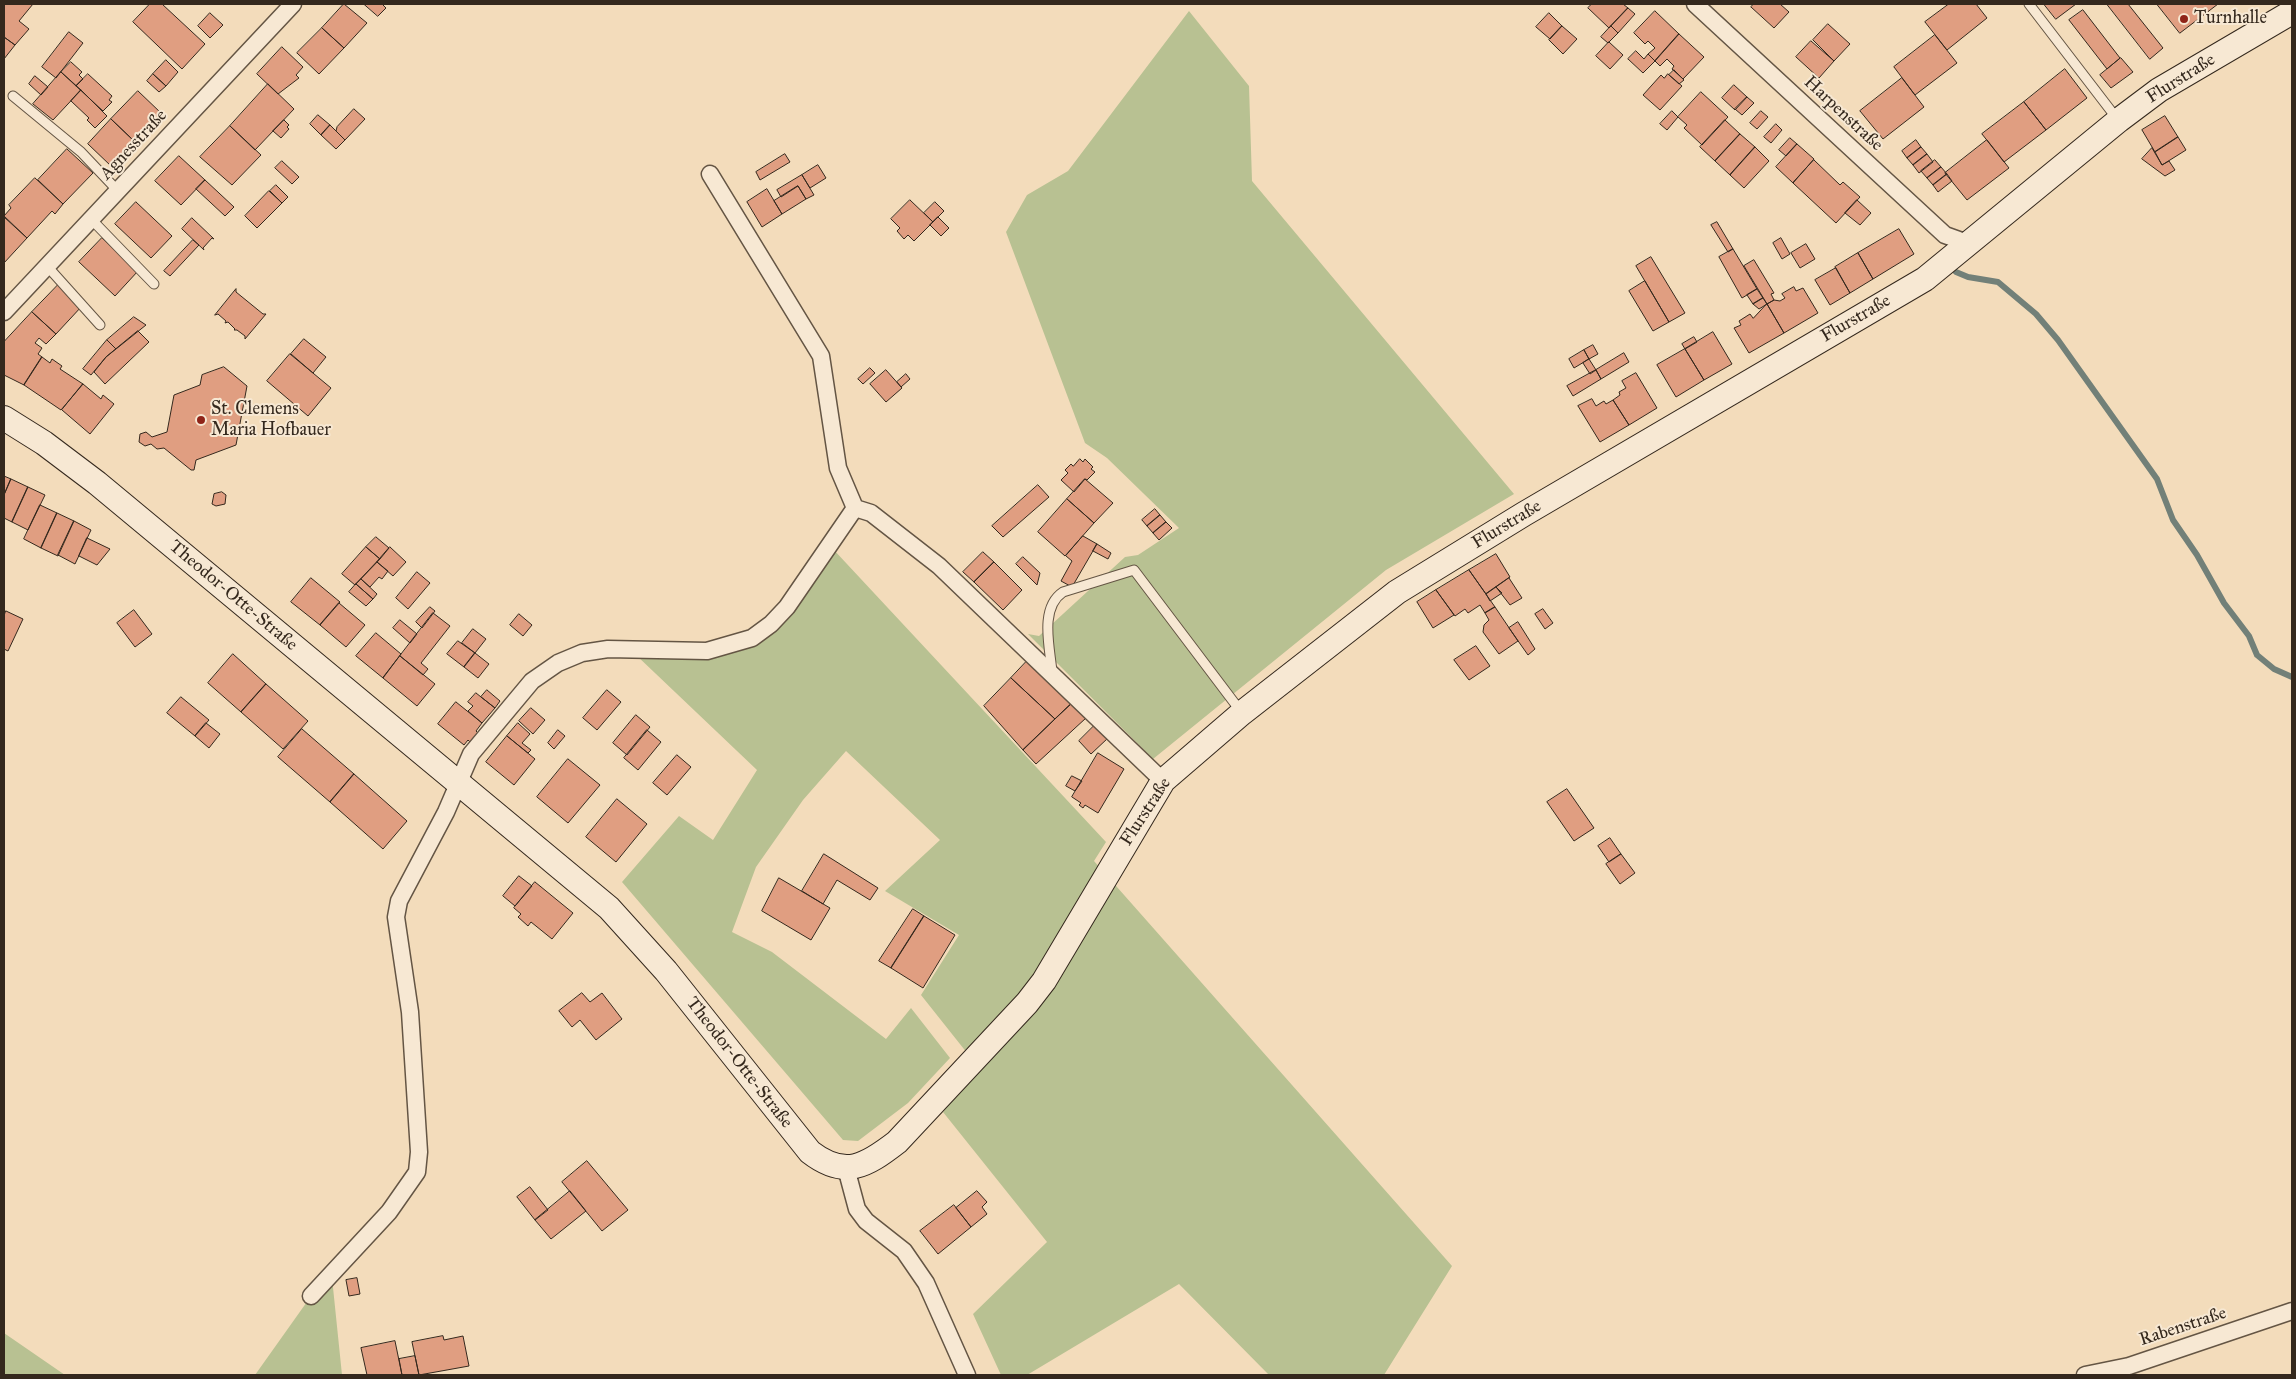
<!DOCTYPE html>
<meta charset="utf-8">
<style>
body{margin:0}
#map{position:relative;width:2296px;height:1379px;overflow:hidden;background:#f3dcbb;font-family:"IM FELL Great Primer",serif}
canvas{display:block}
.frame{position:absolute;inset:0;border:5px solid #34281d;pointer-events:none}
</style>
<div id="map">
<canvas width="2296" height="1379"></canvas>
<div class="frame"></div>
</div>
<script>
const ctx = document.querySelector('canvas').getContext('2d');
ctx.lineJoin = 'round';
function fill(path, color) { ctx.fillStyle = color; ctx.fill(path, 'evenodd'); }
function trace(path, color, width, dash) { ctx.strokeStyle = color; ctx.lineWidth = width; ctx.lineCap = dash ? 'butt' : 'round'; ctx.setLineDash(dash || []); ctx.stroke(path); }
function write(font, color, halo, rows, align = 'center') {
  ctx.font = font + ' "IM FELL Great Primer",serif'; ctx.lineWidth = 4; ctx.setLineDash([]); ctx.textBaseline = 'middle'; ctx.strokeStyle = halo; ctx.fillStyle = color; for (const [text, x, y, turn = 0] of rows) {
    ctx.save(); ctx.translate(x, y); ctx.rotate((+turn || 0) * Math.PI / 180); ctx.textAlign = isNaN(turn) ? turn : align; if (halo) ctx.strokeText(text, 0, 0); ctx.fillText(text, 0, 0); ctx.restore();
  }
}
const green = new Path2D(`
 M1189 11 1249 86 1252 181 1514 494 1386 570 1153 759 1028 634 1039 636 1125 557 1138 555 1179 528 1107 458 1085 443 1006 232 1027 195 1068 171Z
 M833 549 1106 842 1094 861 1452 1266 1384 1375H1269L1179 1284 1027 1375H1001L973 1314 1047 1242 943 1112 979 1068 921 995 959 935 885 891 940 840 846 751 803 800 756 867 732 932 772 952 886 1039 911 1008 950 1058 908 1103 858 1141 843 1140 622 882 679 816 713 840 757 770 635 654 742 648Z
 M331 1268 342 1375H255Z
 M4 1333 65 1375H4Z`);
const stream = new Path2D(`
 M1956 272 1968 277 1998 282 2036 314 2058 340 2157 479 2173 520 2197 555 2224 603 2249 636 2257 655 2274 669 2292 677`);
const building = new Path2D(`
 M4 4H33L19 21 29 29 15 45 4 37Z
 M150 4H162L205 44 182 69 133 22Z
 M344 4 367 23 344 48 322 28Z
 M364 4H382L386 8 378 16Z
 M1592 4H1623L1628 8 1609 28 1588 8Z
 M1754 4H1780L1789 12 1774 28 1751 7Z
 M1949 4H1976L1987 18 1947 50 1925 22Z
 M2044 4H2076L2056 19Z
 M2107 4H2128L2163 48 2150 59Z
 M2157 4H2218L2180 33Z
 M1628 8 1635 14 1618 33 1611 26Z
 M2083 10 2120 58 2107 69 2069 20Z
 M1655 11 1679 34 1655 61 1648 54 1655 48 1648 41 1645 44 1634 33Z
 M210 13 223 25 210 38 198 26Z
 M1549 13 1562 26 1550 39 1536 27Z
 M1828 24 1850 44 1834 61 1813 40Z
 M1562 26 1577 39 1563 54 1549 40Z
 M1611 26 1618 33 1608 43 1601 37Z
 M322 28 344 48 319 74 297 53Z
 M69 32 83 43 56 78 42 67Z
 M1679 34 1704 57 1683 79 1672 69 1674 66 1667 59 1660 66 1655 61Z
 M1935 35 1957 63 1915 95 1894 67Z
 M4 37 15 45 4 59Z
 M1811 41 1834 61 1819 78 1796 57Z
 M1609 42 1623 55 1610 69 1596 56Z
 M282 47 303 67 296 75 299 78 278 94 257 74Z
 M1636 51 1644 59 1648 54 1655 61 1643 73 1628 59Z
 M2121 58 2133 72 2111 88 2100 75Z
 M166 60 178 72 166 86 153 74Z
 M71 62 82 72 79 75 83 79 76 86 61 72Z
 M2065 69 2087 98 2046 130 2024 102Z
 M1674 70 1684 80 1679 84 1669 75Z
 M61 72 81 90 53 120 33 104Z
 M88 74 112 96 109 100 112 102 103 111 76 86Z
 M153 74 166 86 159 92 147 81Z
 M1668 74 1682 86 1660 110 1643 95 1661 75 1664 78Z
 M35 76 48 87 41 95 29 84Z
 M1902 78 1924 107 1883 139 1860 111Z
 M268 84 294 109 255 150 230 126Z
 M1734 85 1747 97 1735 110 1722 98Z
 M81 90 107 116 95 128 87 120 89 118 71 101Z
 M138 91 161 113 134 141 111 119Z
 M1701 92 1728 117 1702 145 1684 128 1687 125 1678 117Z
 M1747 97 1754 103 1742 115 1735 109Z
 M2024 102 2046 130 2004 162 1982 134Z
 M354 109 365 119 345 140 336 131 337 127Z
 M1672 111 1678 117 1667 130 1660 124Z
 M1761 111 1768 117 1757 129 1750 123Z
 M318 115 330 125 321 135 310 124Z
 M2165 116 2178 137 2155 152 2142 130Z
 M111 119 134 141 111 166 88 144Z
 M284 120 289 125 287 127 289 129 281 138 273 131Z
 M1725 120 1740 134 1715 161 1700 147Z
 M1776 124 1782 130 1771 143 1764 137Z
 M330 125 345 140 336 149 321 135Z
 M230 126 261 155 232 185 200 157Z
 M1740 134 1755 147 1730 175 1715 161Z
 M2178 137 2186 150 2162 165 2155 152Z
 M1790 138 1797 144 1786 156 1779 150Z
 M1916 140 1921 147 1907 158 1902 151Z
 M1987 140 2009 168 1967 200 1945 173Z
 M1797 144 1814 159 1793 183 1776 167Z
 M1755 147 1769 161 1744 188 1730 175Z
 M1921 147 1927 154 1913 165 1907 158Z
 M2152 148 2162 165 2169 161 2175 170 2165 176 2142 159Z
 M67 149 93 173 63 204 38 180Z
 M785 154 790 162 760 180 756 172Z
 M1927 154 1933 162 1919 173 1913 165Z
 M179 156 205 180 181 205 155 181Z
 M1814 160 1840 185 1843 182 1860 197 1836 223 1793 183Z
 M1935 160 1941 167 1927 178 1921 171Z
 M282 161 299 177 292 184 275 168Z
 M818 165 826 178 810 188 802 175Z
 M1941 167 1947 174 1933 185 1927 178Z
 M1947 174 1952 181 1938 192 1933 185Z
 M802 175 814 195 806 199 798 186 781 197 777 190Z
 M35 178 63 204 55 214 52 211 27 238 4 216 11 208 9 205Z
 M205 180 234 207 225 216 196 189Z
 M276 185 288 197 282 203 270 191Z
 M798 186 806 199 782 214 774 201Z
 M767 189 782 214 762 227 747 202Z
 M269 191 282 203 257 228 245 216Z
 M910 200 933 222 914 241 908 235 904 239 897 231 900 228 891 219Z
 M1857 200 1871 213 1860 225 1845 213Z
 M136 202 172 236 151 258 115 224Z
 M935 202 944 211 933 222 924 213Z
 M4 217 27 238 4 263Z
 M938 217 949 228 941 236 930 225Z
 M192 218 214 239 212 238 203 248 204 250 182 229Z
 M1717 222 1733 249 1728 252 1711 225Z
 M1899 229 1914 254 1873 279 1858 253Z
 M102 238 138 271 115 296 79 262Z
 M1781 238 1790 254 1782 259 1773 243Z
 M193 240 199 245 170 276 164 271Z
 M1806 244 1815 259 1800 268 1791 253Z
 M1733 249 1757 289 1742 298 1719 257Z
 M1858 253 1873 279 1850 293 1835 267Z
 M1651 257 1685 313 1669 322 1636 266Z
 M1754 260 1774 293 1771 294 1774 300 1767 304 1744 266Z
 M1836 268 1850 293 1830 305 1815 280Z
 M1645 281 1669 322 1653 331 1629 291Z
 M59 284 82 306 56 334 32 312Z
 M1794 287 1796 291 1803 288 1818 313 1784 333 1767 304 1774 300 1780 301 1785 298 1782 294Z
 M236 289V292L263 314H266L245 339V336L237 330H234L235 329 228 322 225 323 226 321 218 314 215 315Z
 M1757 289 1763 298 1753 304 1747 295Z
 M1763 298 1767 304 1759 309 1753 304Z
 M1767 304 1784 333 1749 353 1734 328 1741 325 1739 321 1750 314 1753 318Z
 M32 312 56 334 46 344 39 338 35 343 42 348 38 354 42 357 24 385 4 375V342Z
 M134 317 146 325 116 349 107 340Z
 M138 331 149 342 105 384 94 372 106 357Z
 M1713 332 1732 364 1704 380 1685 349Z
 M1694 337 1697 342 1685 349 1682 344Z
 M304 339 326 357 313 373 291 354Z
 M107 340 116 349 106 357 91 375 83 369Z
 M1593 345 1598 354 1589 359 1584 350Z
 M1685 349 1704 380 1676 397 1657 365Z
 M1584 350 1589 359 1574 368 1569 359Z
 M1624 353 1629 362 1601 379 1596 370Z
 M290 354 331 388 308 416 267 381Z
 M42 357 50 363 52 359 62 366 60 369 83 384 61 410 24 385Z
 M1589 359 1596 370 1590 374 1583 363Z
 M224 367 247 386 236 445 196 460 194 470H191L164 448 157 449 151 444 145 446 139 442 140 434 146 432 152 437 167 432 174 395 200 385 202 375Z
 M870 368 875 373 863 384 858 379Z
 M886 370 902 388 886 402 870 384Z
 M1596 370 1601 379 1573 396 1567 386Z
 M1636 373 1657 408 1629 425 1613 400 1620 395 1619 392 1626 388 1622 381Z
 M906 374 910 379 901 387 897 382Z
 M83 384 101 399 103 395 114 404 90 434 62 410Z
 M1592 399 1596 406 1604 401 1606 404 1613 400 1629 425 1600 442 1578 406Z
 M1080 459 1083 462 1085 459 1093 467 1091 469 1095 472 1087 480 1085 479 1074 492 1061 480 1068 473 1065 470 1071 464 1073 466Z
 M4 476 11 479 4 495Z
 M11 479 28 487 12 522 4 518V495Z
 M1085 479 1113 503 1094 523 1067 499Z
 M1038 485 1049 497 1003 537 992 526Z
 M28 487 45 495 28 530 12 522Z
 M222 492 226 495 225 504 216 506 212 504 214 494Z
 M1067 499 1094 523 1065 556 1038 532Z
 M40 505 57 513 41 548 24 539Z
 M1155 509 1160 515 1147 526 1142 520Z
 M57 513 74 521 58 556 41 548Z
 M1160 515 1166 522 1153 533 1147 526Z
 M74 521 91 530 75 564 58 555Z
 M1166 522 1172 528 1159 540 1153 533Z
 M1083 536 1097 544 1072 587 1061 581 1072 561 1066 556Z
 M376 537 389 548 380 559 366 547Z
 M87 538 110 549 97 565 79 556Z
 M1097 544 1111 553 1108 559 1093 551Z
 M366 547 380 559 355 585 342 574Z
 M390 547 406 562 393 576 377 562Z
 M983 552 994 562 974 582 963 572Z
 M1496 554 1510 577 1486 594 1469 570Z
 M1023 557 1040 573 1037 585 1016 564Z
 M377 562 388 571 382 579 379 577 370 587 361 579Z
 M994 562 1022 590 1003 610 974 582Z
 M1469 570 1495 607 1485 613 1480 605 1468 613 1465 609 1455 616 1436 590Z
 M417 572 430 583 408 609 396 598Z
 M311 578 340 602 320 625 291 602Z
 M1509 578 1522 598 1510 605 1496 587Z
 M361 579 377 594 373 599 356 584Z
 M356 584 373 599 366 606 349 592Z
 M1496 587 1502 593 1490 601 1486 594Z
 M1436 590 1454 615 1433 628 1417 602Z
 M339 603 365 625 346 647 320 625Z
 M430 607 435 611 422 628 416 622Z
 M1495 607 1518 641 1499 654 1483 632 1484 625 1489 620 1485 613Z
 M1543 609 1553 623 1545 629 1535 614Z
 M134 610 152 634 135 647 117 623Z
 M6 611 23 619 8 651 4 649V616Z
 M433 613 450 626 421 663 428 669 423 675 400 656Z
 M519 614 532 625 523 636 510 625Z
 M400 620 417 634 410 643 393 628Z
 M1518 622 1535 649 1528 655 1509 628Z
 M473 629 486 639 475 653 462 643Z
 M376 633 401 654 383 678 356 656Z
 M458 641 475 653 464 667 447 654Z
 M1476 646 1490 666 1469 680 1454 660Z
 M475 653 489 664 478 678 464 667Z
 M233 654 266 684 241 712 208 683Z
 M400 656 435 684 417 706 383 678Z
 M1027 661 1071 704 1055 719 1011 678Z
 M1011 678 1055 719 1023 750 984 706Z
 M266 684 308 721 283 749 241 712Z
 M487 690 500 701 495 708 481 697Z
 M607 690 621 702 597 730 583 718Z
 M476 693 495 708 482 723 468 711 473 706 468 702Z
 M181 697 209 720 195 736 167 713Z
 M456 702 482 723 476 731 479 734 471 743 468 740 464 745 438 724Z
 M1071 704 1086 718 1036 764 1023 750Z
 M531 708 545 720 533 734 519 721Z
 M636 715 650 727 627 755 613 743Z
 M206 723 220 734 209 748 195 736Z
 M518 723 530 734 522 743 531 750 528 753 507 736Z
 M1095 725 1108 738 1091 754 1079 741Z
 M302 729 354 774 330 802 278 757Z
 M558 730 565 736 554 749 548 743Z
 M647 730 661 742 638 770 624 758Z
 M507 736 535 759 514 785 486 762Z
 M1098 753 1124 769 1098 813 1085 805 1083 808 1079 805 1081 803 1072 797Z
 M677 755 691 767 667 795 653 783Z
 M568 759 600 785 568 823 537 797Z
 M354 774 407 821 383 849 330 802Z
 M1072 776 1082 781 1075 791 1066 786Z
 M1567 789 1594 828 1574 841 1547 802Z
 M617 799 647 824 616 862 586 837Z
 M1610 838 1621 854 1609 862 1598 846Z
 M824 854 878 888 870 900 837 880 823 904 802 891Z
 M1621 854 1635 873 1620 884 1606 864Z
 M519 876 532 886 515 906 503 896Z
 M779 878 830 908 811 940 762 911Z
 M535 882 573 913 552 939 531 922 528 926 518 917 521 914 514 908Z
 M913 909 924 916 891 968 879 961Z
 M924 916 955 935 923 988 891 968Z
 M582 993 590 1002 602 993 622 1019 596 1040 580 1020 572 1027 559 1011Z
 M587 1161 628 1210 602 1231 562 1182Z
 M530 1187 548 1210 535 1220 517 1197Z
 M570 1191 586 1211 551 1239 535 1220Z
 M977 1191 987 1202 982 1207 987 1214 971 1227 956 1208Z
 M954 1205 971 1227 938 1254 920 1231Z
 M357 1278 360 1294 349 1296 346 1280Z
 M443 1336 444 1340 463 1336 469 1366 419 1375 412 1342Z
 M395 1341 402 1375H367L361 1348Z
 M415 1356 419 1375H402L399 1359Z`);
const lane = new Path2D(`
 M2029 4 2118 120
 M13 96 81 152 118 191
 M91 219 154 284
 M47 266 100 325
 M1052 672C1050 648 1039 608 1063 592L1134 570 1242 713`);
const street = new Path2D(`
 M1695 4 1945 235 1970 244
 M710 174 821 356 838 468 855 508 871 513 939 566 1163 781
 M4 312 293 4
 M846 1168 857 1209 866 1221 904 1251 926 1283 967 1375
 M311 1296 389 1212 417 1172 419 1152 410 1012 396 917 399 901 446 812 471 754 532 681 558 663 582 653 608 649 707 651 752 638 771 624 787 607 855 508
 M2085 1375 2129 1366 2292 1311`);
const secondary = new Path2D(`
 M4 418 44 443 97 483 609 908 666 971 810 1152C845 1179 866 1166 897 1142L1027 1003 1044 981 1163 781 1242 713 1397 592 1524 514 1925 279 2119 120 2159 90 2292 12`);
const markers = [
 [2184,19,5,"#8f2418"],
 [201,420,5,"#8f2418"]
];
const poiNames = [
 ["Turnhalle",2194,19],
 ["St. Clemens",211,410],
 ["Maria Hofbauer",211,431]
];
const streetNames = [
 ["Flurstraße",2181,79,-32],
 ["Harpenstraße",1843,114,43],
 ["Agnesstraße",134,145,-47],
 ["Flurstraße",1856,319,-30],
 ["Flurstraße",1507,525,-31],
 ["Theodor-Otte-Straße",233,596,40],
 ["Flurstraße",1146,812,-57],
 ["Theodor-Otte-Straße",739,1063,52],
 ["Rabenstraße",2183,1327,-18]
];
fill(green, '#b8c192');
trace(stream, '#728078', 6);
fill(building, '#e09e81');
trace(building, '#34281d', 1);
trace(lane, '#645544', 11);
trace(street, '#645544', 19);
trace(secondary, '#34281d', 26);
trace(lane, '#f7e8d3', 9);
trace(street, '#f7e8d3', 16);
trace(secondary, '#f7e8d3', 24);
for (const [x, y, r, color] of markers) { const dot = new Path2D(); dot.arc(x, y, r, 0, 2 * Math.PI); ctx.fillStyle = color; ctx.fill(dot); trace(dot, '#f7e8d3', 2); }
write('18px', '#34281d', '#f7e8d3', poiNames, 'left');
write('18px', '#34281d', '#f7e8d3', streetNames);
</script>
